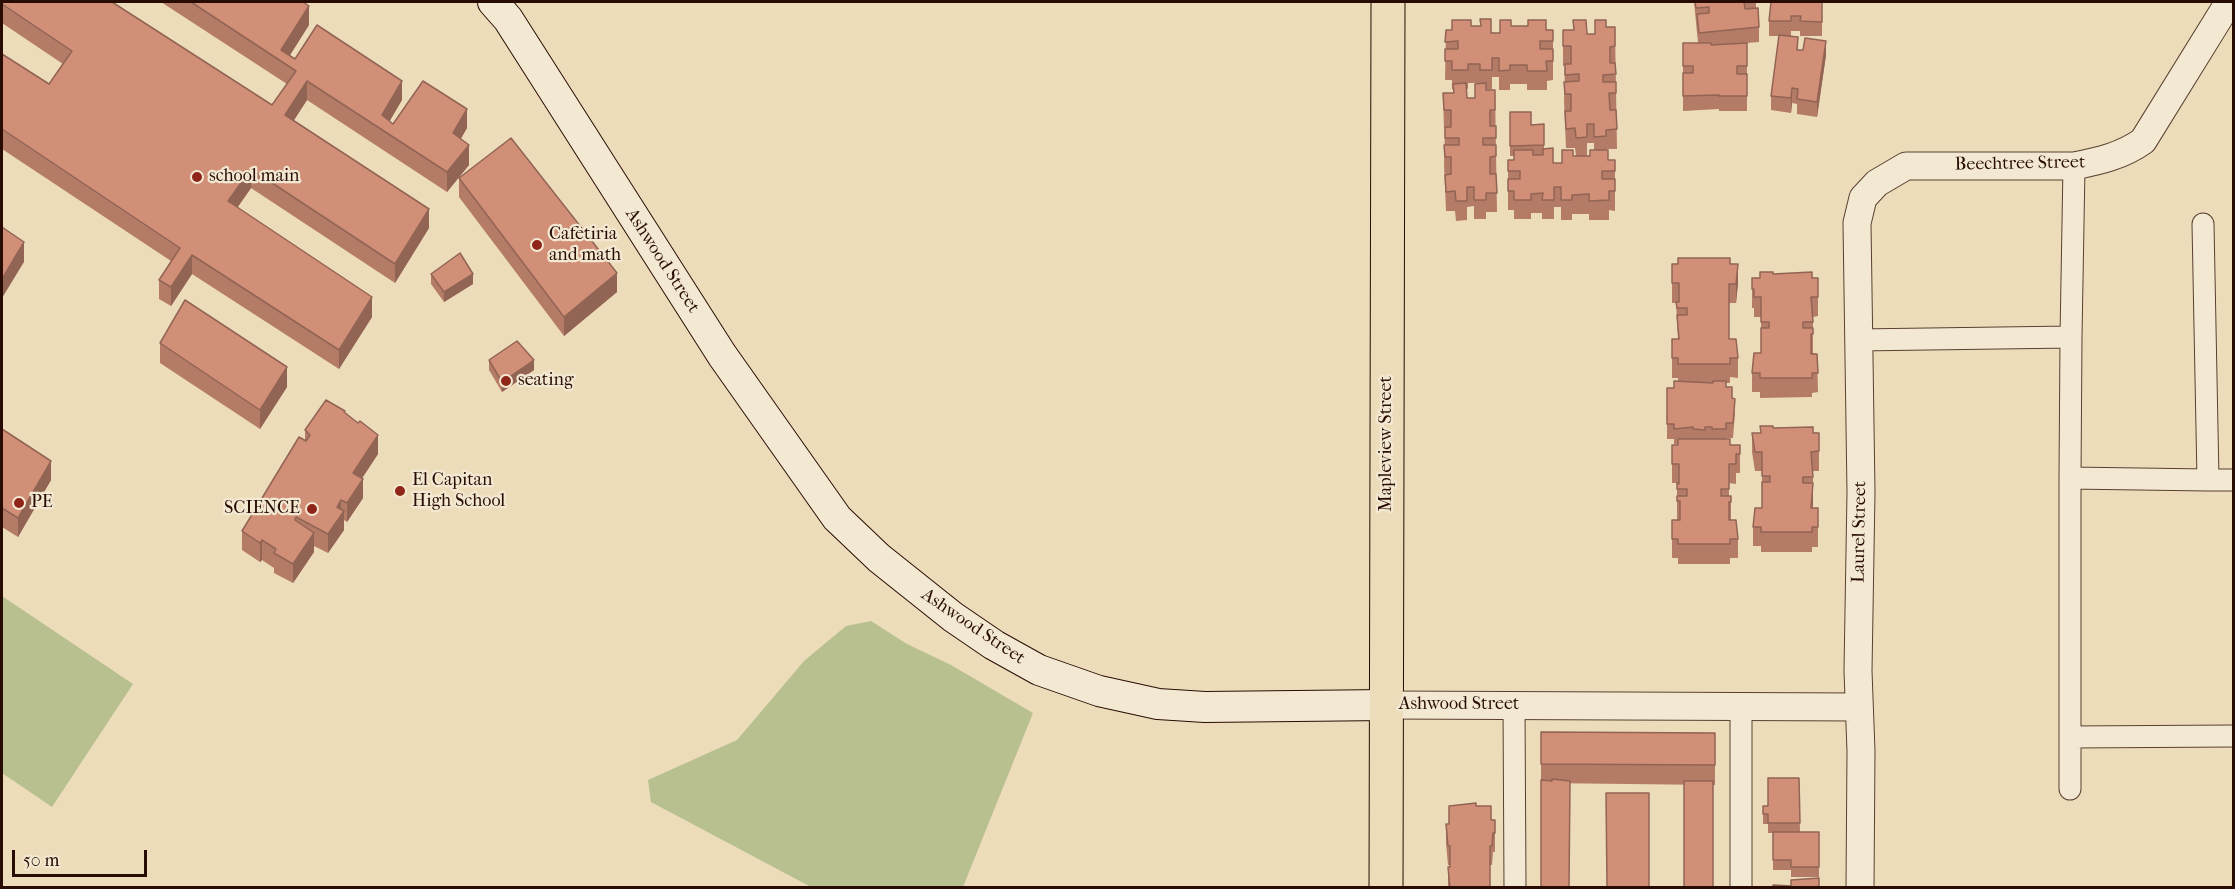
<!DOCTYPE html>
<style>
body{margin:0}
#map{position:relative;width:2235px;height:889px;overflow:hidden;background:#eddcba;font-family:"IM FELL French Canon",serif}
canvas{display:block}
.frame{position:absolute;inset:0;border:3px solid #280c03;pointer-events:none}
.scale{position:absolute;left:12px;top:850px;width:135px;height:27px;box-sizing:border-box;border:3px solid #280c03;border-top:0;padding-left:8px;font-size:18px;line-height:21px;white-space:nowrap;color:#280c03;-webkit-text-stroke:4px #f3e8d2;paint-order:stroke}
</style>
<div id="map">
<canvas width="2235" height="889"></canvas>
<div class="frame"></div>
<div class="scale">50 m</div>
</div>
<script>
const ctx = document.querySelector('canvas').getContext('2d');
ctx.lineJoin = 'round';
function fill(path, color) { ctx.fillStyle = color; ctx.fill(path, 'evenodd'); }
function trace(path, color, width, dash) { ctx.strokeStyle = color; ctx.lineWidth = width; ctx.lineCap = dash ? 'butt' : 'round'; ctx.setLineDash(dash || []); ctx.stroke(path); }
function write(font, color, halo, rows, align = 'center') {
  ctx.font = font + ' "IM FELL French Canon",serif'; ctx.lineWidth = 4.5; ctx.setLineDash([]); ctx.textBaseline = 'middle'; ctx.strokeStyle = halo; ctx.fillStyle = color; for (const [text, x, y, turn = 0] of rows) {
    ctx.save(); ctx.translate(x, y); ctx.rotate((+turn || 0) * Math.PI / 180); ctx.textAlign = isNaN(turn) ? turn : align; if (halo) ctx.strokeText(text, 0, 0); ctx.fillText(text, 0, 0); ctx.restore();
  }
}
const green = new Path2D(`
 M2 596 133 684 52 807 2 773Z
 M871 621 907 644 951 665 1033 713 963 887H811L651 802 648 780 737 740 804 661 846 626Z`);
const minor = new Path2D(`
 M2071 337 2070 478 2208 480 2203 224
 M1857 340 2071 337 2074 166
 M2070 478V737
 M2208 480H2234
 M1514 705 1515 888
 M1741 706V888
 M2070 789V737L2234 736`);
const tertiary = new Path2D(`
 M1386 705 1859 707
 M1860 888 1861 751 1858 671 1861 492 1857 223 1863 198 1877 183 1906 166H2074C2099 161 2122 156 2143 141L2229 2`);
const secondary = new Path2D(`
 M493 2 508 19 722 355 837 518 879 558 953 617 994 645 1039 670 1099 691 1158 704 1205 707 1386 705`);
const primary = new Path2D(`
 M1386 888 1388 2`);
const wall = new Path2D(`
 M2 2 272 105 287 84 161 2H303L309 25 290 55 295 59 402 100 389 121 393 124 467 128 460 139 469 165 447 192 307 100 294 120 429 228 395 283 251 188 238 207 372 317 339 369 192 274 171 306 159 299V280L171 261 2 149V54L49 84 63 64 2 23Z
 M1694 2H1756V8L1759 27V42L1747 43V111H1719V109L1683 111V43H1698Z
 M1822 2V36H1800V31H1791V36L1798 50 1826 55 1817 117 1797 114V104L1792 103 1791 113 1771 110V96L1779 36H1769V21Z
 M1595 20 1606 27H1615L1617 149H1606V150L1608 160H1615V211L1609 210V220H1589V214H1572V220H1561V207H1554V219H1542V213H1531V219H1514V210H1508V160H1514V156H1510V112L1531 125 1544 124V149L1553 163H1562L1573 156H1576L1575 148H1566L1564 101 1565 66H1563V30L1587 34H1595ZM1587 143H1594V150L1590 156H1587Z
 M1511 26 1553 30V80L1547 81V90H1527V84H1510V90H1499V77H1492V89L1486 90H1495L1497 212H1486V219H1474V206L1467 207V220L1456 221 1455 211H1446L1444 164 1445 129H1444L1443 93H1453V89L1452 90V80H1445L1446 30 1500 33ZM1468 83H1480L1475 84V98H1467L1466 89H1468Z
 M459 178 617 292 564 336 459 197Z
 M1672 264H1730L1738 283 1736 303H1729V339L1738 358V378L1730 377V383H1726V387L1732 398 1735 413 1733 438H1726V439L1730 445H1740V473H1736V484L1729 483V496H1731V520L1738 539V558H1730V564H1678V558H1672V520H1677V483H1679H1672V445H1678V444H1674V439H1667V388H1674L1678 381V378H1672V358L1678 339 1676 303H1672Z
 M431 274 473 284 444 302 431 284Z
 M1773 274 1818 278V316L1813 317V353L1817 354 1818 392 1812 393V397L1760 398V392H1752V373L1761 353V317H1754V308H1752V278H1760Z
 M160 343 287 387 260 429 160 363Z
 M489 360 534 370 502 392 489 370Z
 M345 413 378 454 362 478 363 498 347 522 344 520V530L328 553 314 546V552L293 583 274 573V568L262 560 260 562 242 550V531L305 441V430Z
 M1773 428 1819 433V471H1813V508H1818V547H1812V552H1761V546H1753V527L1762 508V471H1755L1752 452V433H1760Z
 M2 429 51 480 18 537 2 527Z
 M1541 732 1715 733V785L1541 783Z
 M1799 778 1800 832H1819V877H1791V870H1773V833H1768V824H1763V806H1768Z
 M1476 806 1491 820H1495V852H1493L1492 865H1490V888H1448V867H1450V865H1448L1446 843V824H1449Z`);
const shadedWall = new Path2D(`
 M309 6V25L285 63 281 50Z
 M1826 41V55L1817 117V102Z
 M307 81V100L285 134V115Z
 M402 81V100L384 131 382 115Z
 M1792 88V103L1791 113V98Z
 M467 109V128L453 153V133Z
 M469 145V165L447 192V172Z
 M251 169V188L228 220V201Z
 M429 209V228L395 283V264Z
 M24 242V262L2 298V279Z
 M192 255V274L171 306V287Z
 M1738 264V283L1736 303V284Z
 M617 273V292L564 336V317Z
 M473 274V284L444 302V292Z
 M372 297V317L339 369V350Z
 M534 360V370L502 392V382Z
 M287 367V387L260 429V410Z
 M378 435V454L353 492V473Z
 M51 461V480L18 537V518Z
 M363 479V498L347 522V503Z
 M1813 483V502L1811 527V508Z
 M341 500V514L344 511V530L328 553V534L337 507Z
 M314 533V552L293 583V564Z
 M262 540V560L260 562V543Z`);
const building = new Path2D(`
 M2 2H112L272 105 296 71 191 2H303L309 6 281 50 295 59 317 25 402 81 382 115 393 124 423 81 467 109 453 133 469 145 447 172 307 81 285 115 429 209 395 264 251 169 228 201 372 297 339 350 192 255 171 287 159 280 180 248 2 129V54L49 84 72 51 2 4Z
 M1695 2H1746H1744L1745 9 1758 8 1759 27 1699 33 1697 14 1709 13V7L1696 8Z
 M1771 2H1822V22L1800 21 1801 16H1791V21H1769Z
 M1480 19H1491V33H1500V20H1511V26H1528V20H1546V30H1553V41H1540V49H1553V61H1546L1547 71H1527V65H1510V70L1499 71V58H1492V70H1480V64H1468V70H1452V61H1445V49H1458V41L1445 42 1446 30H1452V20H1471V26H1481Z
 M1573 20H1586L1587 34H1595V20H1606V27H1615V46L1610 47V63H1615L1616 74 1603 75V82H1616V93H1609L1610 110H1616L1617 129 1606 130V136L1594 137V124H1587V137L1576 138 1575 128 1566 129 1565 111H1571V94H1565L1564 82 1579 81V74L1565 75V64H1571V46H1563V30H1574Z
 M1779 35 1798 37 1797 50H1803L1805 38 1826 41 1817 102 1797 99 1798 89 1792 88 1791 98 1771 96Z
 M1683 43H1711V45L1747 43V66H1737V74H1747V96H1719V95L1683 96V73H1693V66H1683Z
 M1466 83 1467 98H1475V84L1486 83V90H1495V110H1490V126H1496V138H1483V145H1496V156L1490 157V174H1496L1497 193H1486V200H1474V187H1467V201H1456L1455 191 1446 192 1445 175 1451 174V157H1445L1444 145H1459V138H1445V127H1451V110H1444L1443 93H1454L1453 84Z
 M1510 112H1531V125L1544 124V145L1510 146Z
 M511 138 617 273 564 317 459 178Z
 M1553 148V163H1562V150H1573V156H1590V150H1608V160H1615V171H1602V179H1615V191H1609V200L1589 201V194L1572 195V200H1561V187H1554V200H1542L1543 193 1531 194V200H1514V191H1508V179H1520V171H1508V160H1514V150H1533V155H1543V149Z
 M2 227 24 242 2 279Z
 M460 253 473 274 444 292 431 274Z
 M1678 258H1730V264H1738L1736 284H1729V339H1736L1738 358H1730V364H1678V358H1672V339H1679L1677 315H1687V308H1677L1676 302H1679V283H1672V264H1678Z
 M1760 272H1773V274L1812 272V278H1818V297H1811L1813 322H1803V328H1813V334H1811V354H1817L1818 373H1812V378H1760V373H1752L1754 353H1761V328H1769V322H1761V297H1754V289H1752V278H1760Z
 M185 300 287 367 260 410 160 343Z
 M517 341 534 360 502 382 489 360Z
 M1674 381 1713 383V381H1726V387H1732V398L1735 399 1733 423H1726V429H1712V427H1705V430L1693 429V427L1674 429V424H1667V388H1674Z
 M326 400 345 411 344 412 358 423 360 421 378 435 353 473 363 479 347 503 341 500 337 507 344 511 328 534 296 517 295 520 314 533 293 564 274 553 276 549 262 540 260 543 242 531 299 437 306 441 310 435 305 430Z
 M1760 426H1773V428L1813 427V433H1819V451L1811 452 1813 477H1803V483H1813L1811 508H1818V527H1812V532H1761V527H1753L1755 508H1762V482H1770V476H1762V452H1755L1752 433H1761Z
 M2 429 51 461 18 518 2 508Z
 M1678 439H1730V445H1740V454H1736V464H1729V489H1721V496H1731V502H1729V520H1736L1738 539H1730V544H1678V539H1672V520H1680V501H1677V496H1687V489H1677V483L1679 484V464H1672V445H1678Z
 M1541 732 1715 733V765L1541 764Z
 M1768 778H1799L1800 823H1768V814H1763V806H1768Z
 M1552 779 1570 781 1569 888H1541V780L1552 781Z
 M1684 781H1713V888H1684Z
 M1606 793H1649V888H1607Z
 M1476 803V806H1491V820H1495V833H1493L1492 846H1490V888H1450L1448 867H1450V846H1448L1446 824H1449V806Z
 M1773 832H1819V867H1791V860H1773Z
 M1819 878V888H1773V885L1791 886V880Z`);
const markers = [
 [197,177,6,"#8f2418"],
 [537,245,6,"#8f2418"],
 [506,381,6,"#8f2418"],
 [400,491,6,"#8f2418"],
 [19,503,6,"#8f2418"],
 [312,509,6,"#8f2418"]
];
const streetNames = [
 ["Beechtree Street",2020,164,-1],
 ["Ashwood Street",662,261,57],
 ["Mapleview Street",1387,444,-90],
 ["Laurel Street",1860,532,-89],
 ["Ashwood Street",973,627,34],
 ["Ashwood Street",1459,705]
];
const poiNames = [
 ["school main",209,177],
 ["Cafetiria",549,235],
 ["and math",549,256],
 ["seating",518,381],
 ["El Capitan",412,481],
 ["High School",412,502],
 ["PE",31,503],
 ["SCIENCE",300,509,"right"]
];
fill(green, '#b8c090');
trace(minor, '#594031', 23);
trace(tertiary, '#594031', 29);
trace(secondary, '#280c03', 32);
trace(primary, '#280c03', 35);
trace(minor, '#f3e8d2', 21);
trace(tertiary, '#f3e8d2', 27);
trace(secondary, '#f3e8d2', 30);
trace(primary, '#eddcba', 33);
fill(wall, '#b47b67');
fill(shadedWall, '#926454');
fill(building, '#d18f78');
trace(building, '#926454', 1.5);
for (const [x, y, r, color] of markers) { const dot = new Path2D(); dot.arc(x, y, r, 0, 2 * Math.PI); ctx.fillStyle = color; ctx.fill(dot); trace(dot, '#f3e8d2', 2); }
write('18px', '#280c03', '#f3e8d2', streetNames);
write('18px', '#280c03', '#f3e8d2', poiNames, 'left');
</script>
